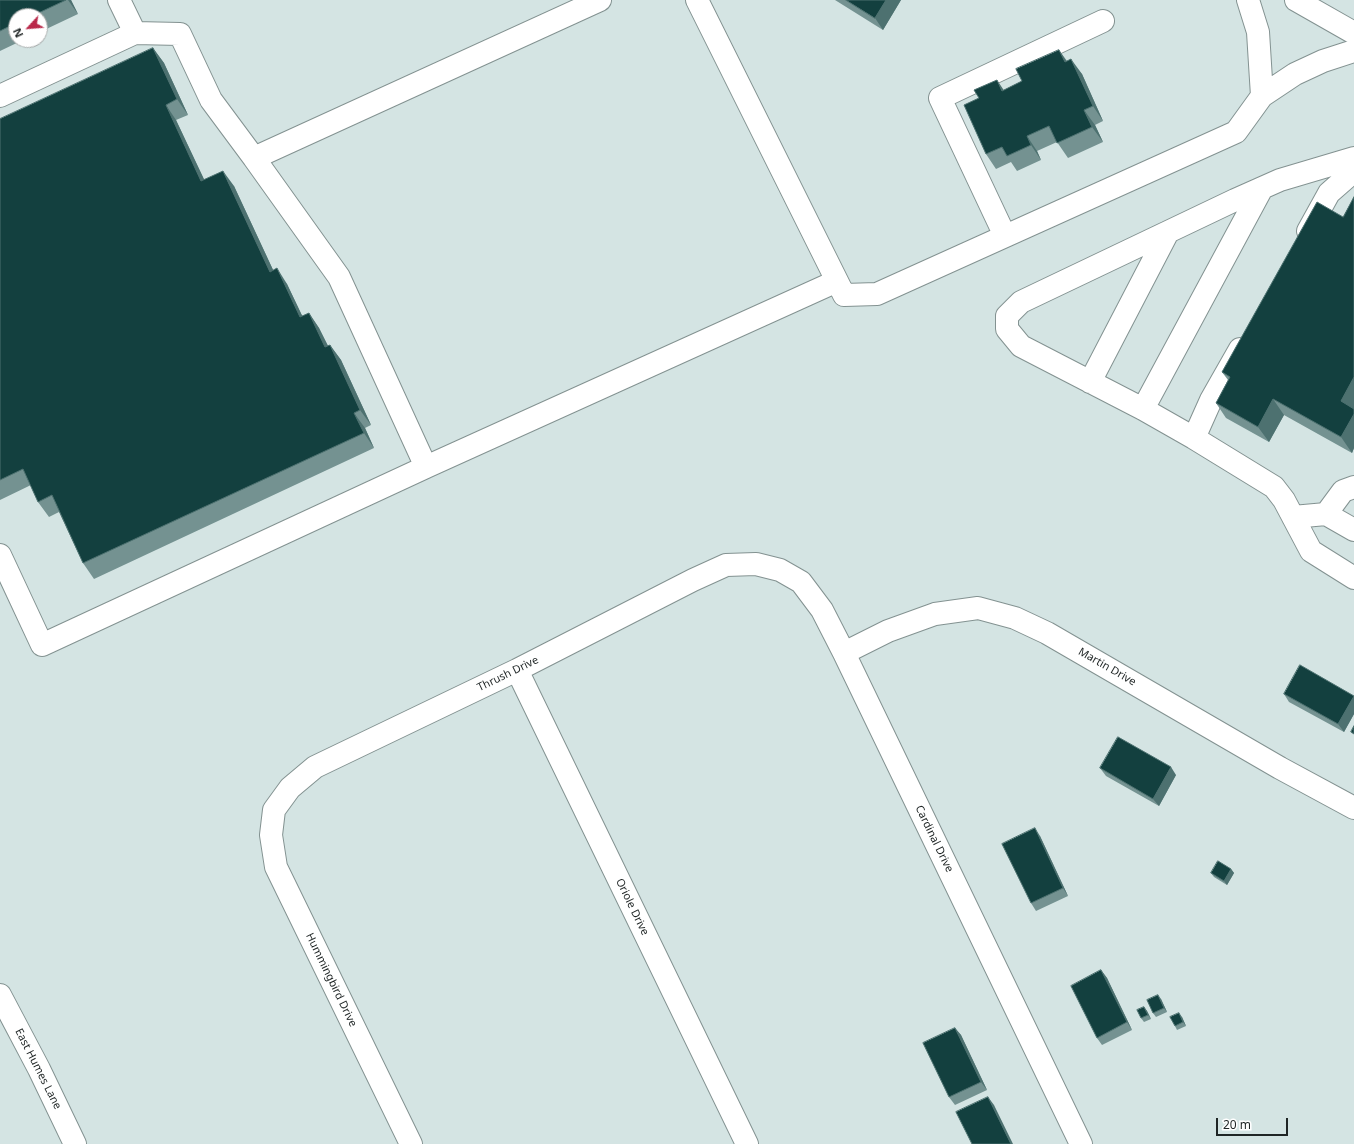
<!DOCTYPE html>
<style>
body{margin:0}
#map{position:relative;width:1354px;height:1144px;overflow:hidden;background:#d4e4e3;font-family:"Noto Sans",sans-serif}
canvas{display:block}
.north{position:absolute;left:8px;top:8px;width:40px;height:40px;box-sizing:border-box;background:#fff;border:1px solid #a5a8a8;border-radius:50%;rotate:244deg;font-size:11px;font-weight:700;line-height:16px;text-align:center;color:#1f2525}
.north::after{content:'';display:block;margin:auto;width:14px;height:18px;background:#ba294a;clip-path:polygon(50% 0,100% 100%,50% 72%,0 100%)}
.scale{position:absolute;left:1216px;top:1118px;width:72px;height:18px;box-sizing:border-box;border:2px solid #1f2525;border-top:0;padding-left:5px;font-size:12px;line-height:14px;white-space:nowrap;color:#1f2525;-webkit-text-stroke:3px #fff;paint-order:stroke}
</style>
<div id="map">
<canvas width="1354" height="1144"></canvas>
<div class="north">N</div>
<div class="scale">20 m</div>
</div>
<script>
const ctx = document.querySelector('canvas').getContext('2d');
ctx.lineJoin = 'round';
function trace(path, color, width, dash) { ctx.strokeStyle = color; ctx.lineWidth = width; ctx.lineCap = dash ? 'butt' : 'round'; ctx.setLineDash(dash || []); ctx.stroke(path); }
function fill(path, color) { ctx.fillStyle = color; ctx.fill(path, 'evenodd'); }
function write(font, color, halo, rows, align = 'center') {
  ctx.font = font + ' "Noto Sans",sans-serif'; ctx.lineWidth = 4; ctx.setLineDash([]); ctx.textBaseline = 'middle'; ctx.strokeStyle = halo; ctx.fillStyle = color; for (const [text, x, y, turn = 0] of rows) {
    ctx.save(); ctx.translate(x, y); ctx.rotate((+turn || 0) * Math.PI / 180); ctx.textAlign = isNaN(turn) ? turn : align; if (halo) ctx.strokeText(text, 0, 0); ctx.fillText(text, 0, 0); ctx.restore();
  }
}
const minor = new Path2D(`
 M119 0 135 33
 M697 0 844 295 877 294 1236 132 1262 96 1295 74 1323 61 1354 51
 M1248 0 1258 32 1262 96
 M0 96 135 33 180 34 211 100 254 158 600 0
 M254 158 339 277 426 467 837 281
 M1308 231 1329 193 1354 171
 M1005 236 940 98 1103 21
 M1240 349 1211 400 1194 438 1274 487 1284 500 1311 551 1354 578
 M1090 382 1168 232
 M1143 409 1262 188
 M1194 438 1143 409 1021 346 1007 329V316L1021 302 1235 200 1280 180 1354 158
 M1326 514 1343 491 1354 487
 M1293 517 1326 514 1354 530
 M0 555 42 645 426 467
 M844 653 888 631 935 614 978 608 1015 618 1047 633 1280 768 1354 808
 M517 670 747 1144
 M0 995 39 1069 75 1144
 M411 1144 276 867 271 835 274 810 290 788 315 767 517 670 693 580 726 565 756 564 780 570 801 582 822 610 844 653 1081 1144`);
const major = new Path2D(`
 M1296 0 1354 33`);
const wall = new Path2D(`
 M0 0H71L78 14 40 32V16H16V40H23L0 51Z
 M835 0H901L883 30Z
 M153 48 164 63 188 115 176 120 204 180 234 186 273 270 287 284 302 316 309 313 319 328 328 346 330 345 341 360 371 425 365 428 374 448 94 579 83 563 59 512 49 517 38 502 31 485 0 500V119Z
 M1059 50 1067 61 1082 74 1103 121 1095 125 1103 142 1068 158 1057 142 1037 151 1041 160 1017 171 1011 162 996 169 986 154 979 98 1004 90 1022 81Z
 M1354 197V448L1352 453 1284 415 1269 442 1226 418 1216 403 1228 380 1222 372 1343 217Z
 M1284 694 1354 696V714L1344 732 1289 702Z
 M1100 768 1176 775 1159 806 1106 776Z
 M1040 836 1068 896 1036 911 1031 903Z
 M1231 869 1234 873 1227 885 1214 877 1211 873Z
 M1101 970 1107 978 1132 1030 1102 1045 1097 1038Z
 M1161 999 1167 1012 1156 1017 1153 1013Z
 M1144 1007 1147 1011 1151 1019 1144 1022 1141 1018Z
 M1182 1017 1186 1026 1177 1030 1175 1026Z
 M955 1028 961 1035 987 1090 955 1105 949 1097Z`);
const shadedWall = new Path2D(`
 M68 0H71L78 14Z
 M886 0H901L883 30 875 18Z
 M153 48 164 63 188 115 177 99Z
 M1059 50 1069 65 1065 62Z
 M1071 59 1082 74 1103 121 1093 106Z
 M997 80 1007 95 1002 91Z
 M166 105 176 120 212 196 201 181Z
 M1084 110 1095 125 1103 142 1092 127Z
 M1027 136 1037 151 1041 160 1031 145Z
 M223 171 234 186 281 287 270 272Z
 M277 268 287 284 310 332 300 317Z
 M309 313 319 328 336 362 325 347Z
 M330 345 341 360 371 425 360 410Z
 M1354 377V411L1341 401Z
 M1273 399 1284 415 1269 442 1258 427Z
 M354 413 365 428 374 448 364 433Z
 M1354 414V448L1352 453 1341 437Z
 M1354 696V714L1344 732 1338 724Z
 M1171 767 1176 775 1159 806 1153 799Z
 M1035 828 1040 836 1068 896 1063 888Z
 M1231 869 1234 873 1227 885 1224 881Z
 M1101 970 1107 978 1132 1030 1127 1022Z
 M1158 995 1161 999 1167 1012 1164 1008Z
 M1144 1007 1147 1011 1151 1019 1148 1015Z
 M1179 1013 1182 1017 1186 1026 1183 1022Z
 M955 1028 961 1035 987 1090 981 1082Z
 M988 1097 994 1105 1013 1144H1011Z`);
const building = new Path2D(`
 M0 0H66L32 16H16V23L0 31Z
 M846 0H886L875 18Z
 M153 48 177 99 166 105 201 181 223 171 270 272 277 268 300 317 309 313 325 347 330 345 360 410 354 413 364 433 83 563 52 495 38 502 23 469 0 480V119Z
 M1059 50 1065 62 1071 59 1093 106 1084 110 1092 127 1057 143 1049 126 1027 136 1031 145 1007 156 1002 147 986 154 964 105 979 98 974 90 997 80 1002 91 1022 81 1016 69Z
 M1354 197V377L1341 401 1354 409V414L1341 437 1273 399 1258 427 1216 403 1230 377 1222 372 1317 202 1343 217Z
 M1300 665 1354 696 1338 724 1284 694Z
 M1354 726V734L1351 732Z
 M1118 737 1171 767 1153 799 1100 768Z
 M1035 828 1063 888 1031 903 1002 844Z
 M1218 861 1231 869 1224 881 1211 873Z
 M1101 970 1127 1022 1097 1038 1071 986Z
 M1158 995 1164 1008 1153 1013 1147 1000Z
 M1144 1007 1148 1015 1141 1018 1137 1010Z
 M1179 1013 1183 1022 1175 1026 1170 1017Z
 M955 1028 981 1082 949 1097 923 1043Z
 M988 1097 1011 1144H972L956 1112Z`);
const streetNames = [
 ["Martin Drive",1107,667,30],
 ["Thrush Drive",508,674,-26],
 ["Cardinal Drive",934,839,64],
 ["Oriole Drive",632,907,64],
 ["Hummingbird Drive",331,980,64],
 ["East Humes Lane",38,1069,63]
];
trace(minor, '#839291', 24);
trace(major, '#839291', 24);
trace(minor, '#fff', 22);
trace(major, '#fff', 22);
fill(wall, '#749291');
fill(shadedWall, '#4d7170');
fill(building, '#13403f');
trace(building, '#4d7170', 1);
write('11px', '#1f2525', '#fff', streetNames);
</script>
